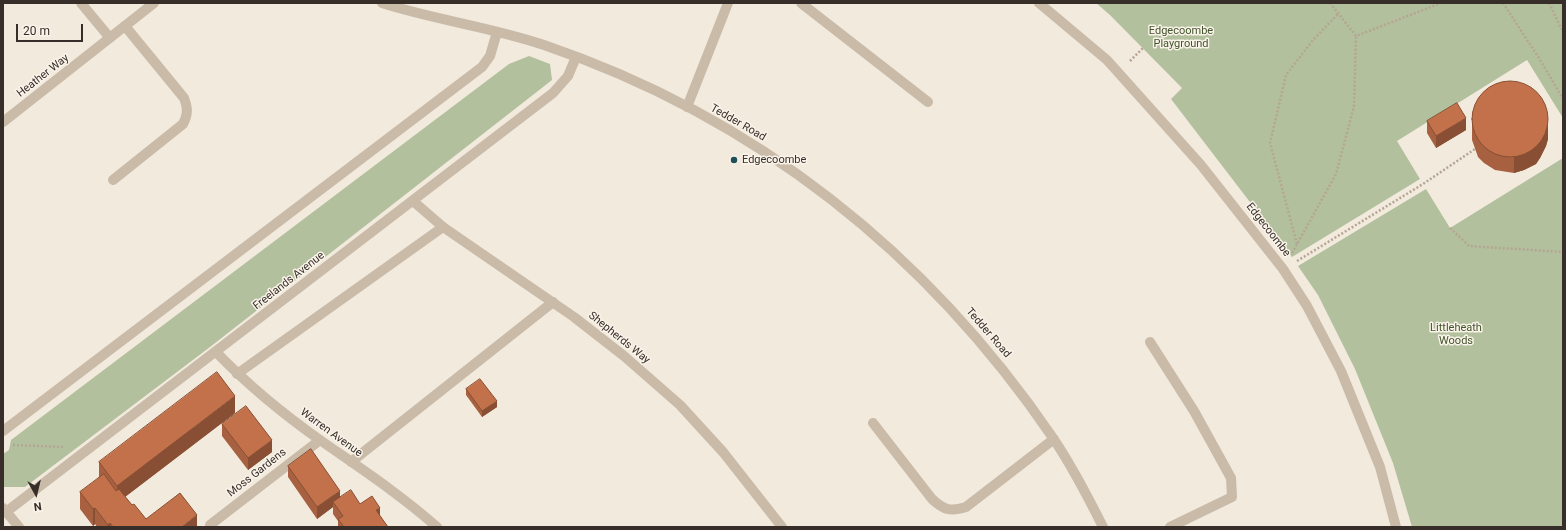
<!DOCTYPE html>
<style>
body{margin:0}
#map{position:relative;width:1566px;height:530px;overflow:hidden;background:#f2eadd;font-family:Roboto,sans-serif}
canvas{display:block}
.frame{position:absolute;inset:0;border:4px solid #372e29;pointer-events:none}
.north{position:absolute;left:16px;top:474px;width:40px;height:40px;-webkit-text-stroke:3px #f9f3e9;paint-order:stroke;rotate:172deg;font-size:11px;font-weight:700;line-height:16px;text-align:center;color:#372e29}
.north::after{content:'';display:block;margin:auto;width:14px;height:18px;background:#372e29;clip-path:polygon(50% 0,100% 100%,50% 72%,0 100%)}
.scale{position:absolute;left:16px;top:24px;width:67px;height:18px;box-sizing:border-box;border:2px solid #372e29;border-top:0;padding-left:5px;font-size:12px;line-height:14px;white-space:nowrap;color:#372e29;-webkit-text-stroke:3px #f9f3e9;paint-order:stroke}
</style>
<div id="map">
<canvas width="1566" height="530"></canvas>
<div class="frame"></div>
<div class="north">N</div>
<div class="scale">20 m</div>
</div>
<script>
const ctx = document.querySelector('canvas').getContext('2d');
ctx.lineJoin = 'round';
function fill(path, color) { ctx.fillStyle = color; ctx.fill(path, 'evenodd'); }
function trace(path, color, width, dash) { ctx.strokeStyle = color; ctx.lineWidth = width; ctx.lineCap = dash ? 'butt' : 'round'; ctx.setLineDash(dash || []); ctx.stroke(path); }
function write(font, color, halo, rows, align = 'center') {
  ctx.font = font + ' Roboto,sans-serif'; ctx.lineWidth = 3; ctx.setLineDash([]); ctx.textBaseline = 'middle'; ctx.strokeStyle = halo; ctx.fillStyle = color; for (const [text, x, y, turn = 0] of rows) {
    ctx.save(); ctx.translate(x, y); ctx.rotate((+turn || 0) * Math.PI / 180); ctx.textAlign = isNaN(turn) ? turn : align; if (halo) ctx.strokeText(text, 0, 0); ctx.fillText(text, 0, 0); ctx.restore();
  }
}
const green = new Path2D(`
 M1096 3H1563V118L1527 60 1397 141 1420 179 1292 257 1171 99 1182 88 1110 15Z
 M529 56 550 64 552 80 210 347 25 487H4L3 485V454L9 450 11 440 509 64Z
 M1563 158V527H1412L1393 463 1355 369 1318 295 1298 266 1426 189 1450 228Z`);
const path = new Path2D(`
 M1330 3 1356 36 1441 3
 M1503 3 1539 58 1563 99
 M1549 3 1563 32
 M1130 61 1143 48
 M1450 228 1469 246 1563 252
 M1297 244 1270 143 1286 75 1313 40 1338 14
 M1292 253 1336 174 1354 106 1356 36
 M1297 261 1423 184 1475 149
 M13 445 64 447`);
const lane = new Path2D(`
 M81 3 110 38
 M801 3 928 102
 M113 180 183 124C188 115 188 108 184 98L125 26
 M1150 342 1194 411 1231 478 1232 497 1170 527
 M237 374 443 227
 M351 462 553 302`);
const street = new Path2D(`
 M382 3C435 20 491 27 544 45 756 117 927 253 1053 438 1072 466 1088 497 1103 527
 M1039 3 1107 60 1201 165 1283 269 1307 306 1341 371 1380 467 1396 527
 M687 107 728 3
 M3 122 154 3
 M413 201 443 227 574 317 624 356 680 405 723 452 782 527
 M216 352C248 385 283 414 320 440 360 468 401 495 437 527
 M873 423 932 499C944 510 950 512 966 507L1054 439
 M3 431 482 67 490 56 497 32
 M3 508 19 527
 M6 512 553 93 568 76 576 57
 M210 525 320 440`);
const wall = new Path2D(`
 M1427 121 1466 130 1436 148 1427 133Z
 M1472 123 1548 139 1546 146 1540 158 1536 164 1524 170 1514 173 1495 170 1484 163 1478 157 1472 140Z
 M466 389 497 407 482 417 466 395Z
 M235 413 125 497 132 505 146 519 197 527H97L95 524 93 526 80 509V492L99 478V462Z
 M222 424 272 452 248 470 222 436Z
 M288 466 340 497 360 504 380 516 388 527H338V521L333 514V507L317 519 288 477Z`);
const shadedWall = new Path2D(`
 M1466 118V130L1436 148V136Z
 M1548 123V139L1546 146 1540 158 1536 164 1524 170 1514 173V157Z
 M235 396V413L117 503V486Z
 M497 401V407L482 417V411Z
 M272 440V452L248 470V458Z
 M340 491V503L333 502V507L317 519V507Z
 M95 508V524L93 526V509Z
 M380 508V519L376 510Z
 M197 515V527H182Z
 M110 523V527H108V525Z`);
const building = new Path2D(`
 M1472 119a38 38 0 1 1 76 0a38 38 0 1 1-76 0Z
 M1457 103 1466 118 1436 136 1427 121Z
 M217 372 235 396 117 486 99 462Z
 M480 379 497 401 482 411 466 389Z
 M246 406 272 440 248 458 222 424Z
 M311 449 340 491 317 507 288 466Z
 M104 474 116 491 119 489 132 505 134 504 146 519 180 493 197 515 182 527H113L110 523 108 525 95 508 93 509 80 492Z
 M351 490 360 504 372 496 380 508 376 510 388 527H344L338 519 343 516 333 502Z`);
const markers = [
 [734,160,4,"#1f4f57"]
];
const parkNames = [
 ["Edgecoombe",1181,31],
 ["Playground",1181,44],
 ["Littleheath",1456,328],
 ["Woods",1456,341]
];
const streetNames = [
 ["Heather Way",43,76,-38],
 ["Tedder Road",738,123,30],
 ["Edgecoombe",1268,230,52],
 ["Freelands Avenue",289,281,-38],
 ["Tedder Road",988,333,49],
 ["Shepherds Way",619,338,39],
 ["Warren Avenue",331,433,36],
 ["Moss Gardens",257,473,-38]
];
const poiNames = [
 ["Edgecoombe",742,160]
];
fill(green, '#b2c09d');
trace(path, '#b5a593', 2.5, [2, 2]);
trace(lane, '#cabba9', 10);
trace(street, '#cabba9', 10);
fill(wall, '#a86140');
fill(shadedWall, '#884f34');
fill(building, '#c3714a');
trace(building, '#884f34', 1);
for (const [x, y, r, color] of markers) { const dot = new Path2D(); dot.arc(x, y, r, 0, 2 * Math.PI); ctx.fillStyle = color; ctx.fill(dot); trace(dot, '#f9f3e9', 1.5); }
write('11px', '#43552d', '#f9f3e9', parkNames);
write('11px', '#372e29', '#f9f3e9', streetNames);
write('11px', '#372e29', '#f9f3e9', poiNames, 'left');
</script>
